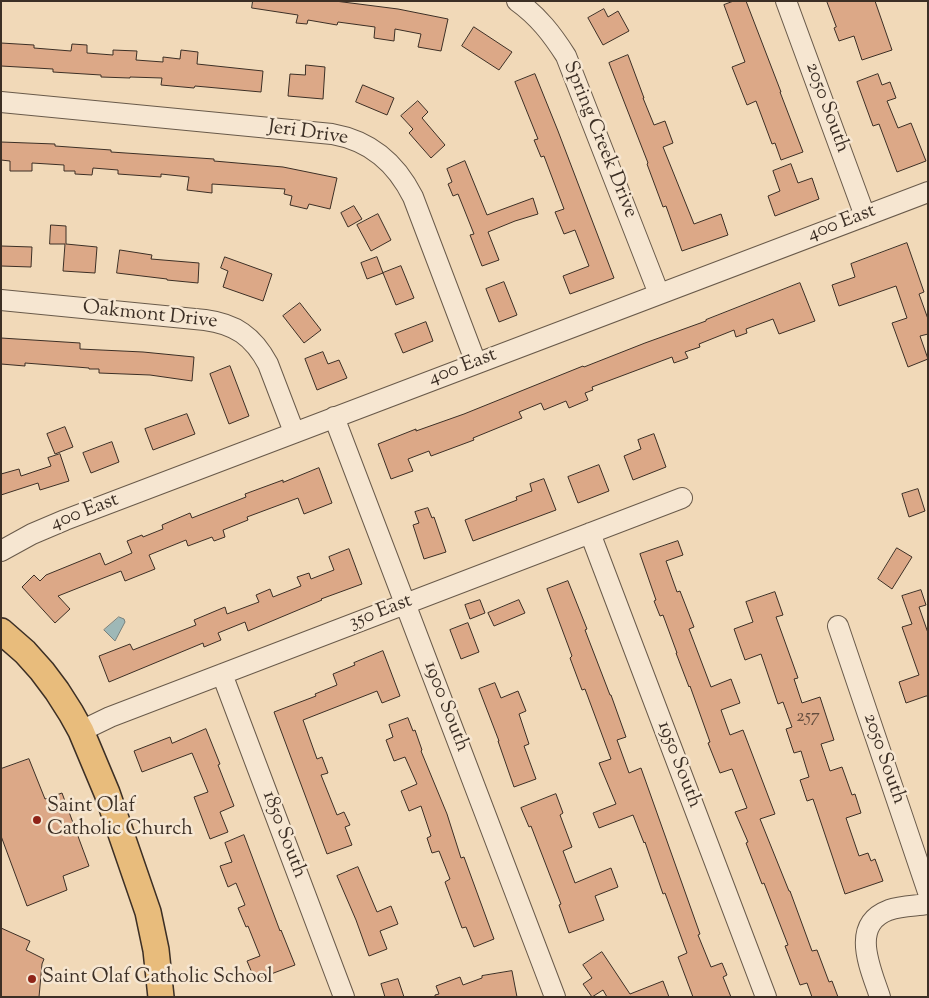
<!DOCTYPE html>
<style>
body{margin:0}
#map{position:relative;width:929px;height:998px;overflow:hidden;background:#f1d9b8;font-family:"Sorts Mill Goudy",serif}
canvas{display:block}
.frame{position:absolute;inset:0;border:2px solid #3c2f25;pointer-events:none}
</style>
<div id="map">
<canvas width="929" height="998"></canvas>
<div class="frame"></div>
</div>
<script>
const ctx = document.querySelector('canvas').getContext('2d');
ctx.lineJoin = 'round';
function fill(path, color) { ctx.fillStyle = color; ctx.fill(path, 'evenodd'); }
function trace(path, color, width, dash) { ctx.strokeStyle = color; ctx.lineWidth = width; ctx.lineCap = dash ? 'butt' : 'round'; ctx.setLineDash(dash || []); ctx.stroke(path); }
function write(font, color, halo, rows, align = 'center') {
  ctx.font = font + ' "Sorts Mill Goudy",serif'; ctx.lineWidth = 5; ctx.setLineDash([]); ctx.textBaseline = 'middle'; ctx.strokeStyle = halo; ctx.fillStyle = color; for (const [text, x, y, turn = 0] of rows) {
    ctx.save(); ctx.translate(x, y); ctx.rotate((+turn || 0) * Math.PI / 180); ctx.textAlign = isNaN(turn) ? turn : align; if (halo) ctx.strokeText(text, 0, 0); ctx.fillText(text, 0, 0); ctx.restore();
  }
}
const water = new Path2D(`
 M119 617 124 619 125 622 115 641 104 630Z`);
const building = new Path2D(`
 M253 1H335L398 9 448 19 441 51 418 47 421 34 395 29 394 41 374 38 375 27 338 22 337 25 308 20 307 24 296 23 298 15 252 8Z
 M734 1H746L781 92H780L803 152 781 160 775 143 772 144 756 101 747 105 732 67 745 62 724 5Z
 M827 1H875L892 50 862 60 854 36 839 41 834 28 836 27Z
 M604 9 608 17 618 11 629 31 603 45 588 18Z
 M474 27 512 52 499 70 462 46Z
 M1 43 34 45V48L71 51 72 44 87 45V53L113 55V50L137 51 136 60 163 62V57L180 59 181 50 198 52 197 64 263 71 261 92 195 86 194 88 161 85 162 78 130 77V78L101 77V75L53 72V69L1 66Z
 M628 55 644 98H643L654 125 665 121 673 143 663 147 694 224 721 214 728 235 682 251 666 206 663 207 647 164 648 163 609 63Z
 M306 65 325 67 323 99 288 96 290 74 305 75Z
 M535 74 558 131 614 278 570 294 563 276 589 266 575 230 564 234 555 212 564 209 544 156 541 157 534 140 538 139 515 82Z
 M878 74 882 85 890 82 896 98 887 101 898 128 911 123 926 161 897 172 879 124 873 126 857 82Z
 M363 85 394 98 387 115 356 102Z
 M418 101 428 112 422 118 445 145 431 158 409 133 413 129 401 116Z
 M1 142 55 144V146L111 150V152L214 159V161L283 167 337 178 330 209 309 204 307 209 290 205 292 196 284 194 285 189 212 184V193L187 190 189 177 161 174V177L118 174V170L93 168 92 175 75 174V171H64V165L32 163V171H10V161L1 160Z
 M465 161 487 215 533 198 538 214 515 221 488 232 499 260 482 266 470 235 474 234 458 194 453 196 448 184 452 182 447 169Z
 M791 164 798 183 812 178 819 199 775 216 768 196 780 191 773 171Z
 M354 206 362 219 348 227 341 213Z
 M378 214 391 240 371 251 357 225Z
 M51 225 66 226V244L97 247 95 273 63 271 65 244H50Z
 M907 243 924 292 919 294 928 319V334L920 336 928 359 908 367 892 323 907 318 896 286 839 306 832 285 855 277 851 264Z
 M1 246 32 247 31 267 1 266Z
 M120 250 152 255 151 259 199 263 198 283 167 280V279L117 273Z
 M225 257 272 274 263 301 223 287 228 271 221 268Z
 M377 257 383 273 367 279 361 263Z
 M401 266 414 298 396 305 383 273Z
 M504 282 517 315 499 322 486 289Z
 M800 283 815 321 779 334 773 319 746 329 747 333 736 337 734 330 699 344 700 347 685 352 688 358 674 363 672 357 592 387 593 390 585 393 588 400 569 408 566 401 544 410 541 403 519 412 522 418 473 438 474 440 431 456 429 451 408 459 413 471 391 479 378 444 416 429V431L464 414 583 366 584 367 645 343 706 321V320Z
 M300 303 321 330 304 343 283 316Z
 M426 322 433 341 403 353 395 334Z
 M1 338 80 343V349L143 352 194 357 192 381 150 375 99 373V369H89V368L25 363V366L1 364Z
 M323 352 328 364 339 360 347 378 317 390 305 359Z
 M230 366 249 416 229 424 210 374Z
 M187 414 195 434 153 450 145 429Z
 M65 427 73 447 55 454 47 434Z
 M654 434 666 467 633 480 624 456 641 449 638 440Z
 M112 442 119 462 91 473 83 453Z
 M60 454 69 481 40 490 38 483 1 495V474L19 469 21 476 51 466 48 458Z
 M599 465 609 491 578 503 568 477Z
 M319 468 332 503 304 514 298 498 247 517 248 520 223 530 225 537 214 541 212 537 188 546 186 540 149 555 155 569 125 581 121 571 58 596 70 609 55 623 22 587 34 575 40 581 46 575 100 553 105 565 132 553 127 541 142 535 143 537 163 529 162 525 190 513 192 518 246 497 245 494 283 480V482Z
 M544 479 556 510 473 541 465 520 517 500 516 497 532 491 530 484Z
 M918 489 925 511 909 517 902 494Z
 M428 508 432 518 434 517 446 552 424 559 413 525 419 523 415 512Z
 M678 541 683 555 666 561 677 592 680 591 694 627 689 629 711 687 731 679 740 703 721 710 730 735 743 730 775 814 760 819 789 891H790L812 951 817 950 829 982 832 981 838 997H812L807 983 800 985 785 946 788 945 764 883 762 884 746 843 748 842 735 812 747 808 732 769 720 773 708 743 710 742 690 686 689 687 676 653H677L663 615 660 616 654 601 656 600 640 554Z
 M897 548 912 557 892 589 878 579Z
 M349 549 362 584 321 599 322 600 248 631 245 622 218 633 221 640 204 647 203 643 109 682 99 656 130 644 133 650 196 625 194 620 225 607 227 614 259 602 256 595 270 589 273 597 301 586 297 577 309 573 311 579 334 570 329 557Z
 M568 581 587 629 585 630 610 695H611L626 737 617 740 629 773 641 768 700 934 698 935 711 967 722 963 727 975 723 977 731 997H693L678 957 687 953 665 893 663 894 645 842 644 843 633 815 599 828 593 813 616 804 599 763 611 759 585 689 582 690 570 658 572 656 547 589Z
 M921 590 926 605 919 607 928 633V696H926L906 703 899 682 919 675 902 627 912 624 902 596Z
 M775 592 783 615 776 617 798 678 794 679 802 703 820 697 834 740 821 744 830 771 842 767 852 795 855 794 861 813 846 818 859 856 868 853 871 861 875 859 883 881 845 894 813 799 807 801 800 780 809 777 801 751 794 753 786 729 792 727 783 702 778 704 761 654 745 660 734 629 753 622 746 602Z
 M480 600 485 613 470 619 465 605Z
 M519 600 525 613 494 626 488 613Z
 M468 623 479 652 461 659 450 630Z
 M383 651 400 696 382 703 377 691 303 720 317 759 322 757 328 773 321 775 337 815 344 812 350 825 345 827 352 845 327 854 274 712 316 696 315 694 337 685 333 674 355 665 354 663Z
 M495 683 501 698 518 691 526 711 519 714 529 744 524 746 536 779 514 787 498 741H499L479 689Z
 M408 718 413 731 415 730 422 750 421 751 447 814 461 858 464 857 494 939 474 947 466 927 462 928 445 882 450 879 439 851 432 853 427 838 431 836 421 806 409 811 401 791 417 784 405 757 394 761 386 740 393 737 389 725Z
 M206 729 220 764 218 765 234 806 220 812 228 832 210 839 194 797 208 792 192 753 142 772 134 751 170 737 172 743Z
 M29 759 45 799 62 793 89 866 63 876 67 890 27 906 1 836V769Z
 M556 794 563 813 560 815 572 847 563 851 575 883 611 868 618 887 595 896 604 920 569 933 559 905 561 904 531 826 529 827 521 808Z
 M244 835 280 931 281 930 295 965 255 980 247 961 260 956 248 926 246 927 238 908 245 905 236 883 228 887 220 866 232 862 225 843Z
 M358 867 377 912 391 906 398 924 380 931 387 949 369 956 356 920 337 876Z
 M1 928 30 941 26 950 44 959 42 964 39 997H1Z
 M602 952 630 994 663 981 669 997H607L603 990 592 997 583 984 592 978 583 965Z
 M512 971 517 997H435V995L439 994 436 986 460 977 463 985 482 978V976Z
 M398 979 404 997H385L381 984Z`);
const minor = new Path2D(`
 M517 1C538 16 552 34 566 56L659 294
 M786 1 865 216
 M1 102 332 134C371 141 396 163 413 197L476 363
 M1 300 205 320C235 324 253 336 268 364L294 432
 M334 417 555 997
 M590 533 766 997
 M1 551 32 534 65 520 928 192
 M838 626 928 892
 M222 674 344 997
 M81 731 110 717 682 498
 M880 997C871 969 849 925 889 910 901 906 915 906 928 904`);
const major = new Path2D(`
 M1 631 25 652 42 671 57 691 71 713 81 731 107 793 148 912 156 950 161 997`);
const markers = [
 [37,820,5,"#8f2418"],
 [32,979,5,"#8f2418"]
];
const numberNames = [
 ["257",808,718]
];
const streetNames = [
 ["2050 South",826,108,70],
 ["Jeri Drive",308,134,8],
 ["Spring Creek Drive",599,140,68],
 ["400 East",842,224,-21],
 ["Oakmont Drive",150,316,6],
 ["400 East",463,368,-21],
 ["400 East",85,513,-21],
 ["350 East",381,613,-21],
 ["1900 South",445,707,69],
 ["2050 South",883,759,71],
 ["1950 South",678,765,69],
 ["1850 South",283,835,69]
];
const poiNames = [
 ["Saint Olaf",47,808],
 ["Catholic Church",47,831],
 ["Saint Olaf Catholic School",42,979]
];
fill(water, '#9eb8b7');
trace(water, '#77817d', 1);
fill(building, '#dca887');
trace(building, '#3c2f25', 1);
trace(minor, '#695a4a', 22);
trace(major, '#3c2f25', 28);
trace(minor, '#f6e6d1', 20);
trace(major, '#e8bc7c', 25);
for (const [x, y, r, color] of markers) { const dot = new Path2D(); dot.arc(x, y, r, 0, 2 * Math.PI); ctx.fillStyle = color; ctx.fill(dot); trace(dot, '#f6e6d1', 2); }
write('18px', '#644d3e', null, numberNames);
write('20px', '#3c2f25', '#f6e6d1', streetNames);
write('20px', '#3c2f25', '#f6e6d1', poiNames, 'left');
</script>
